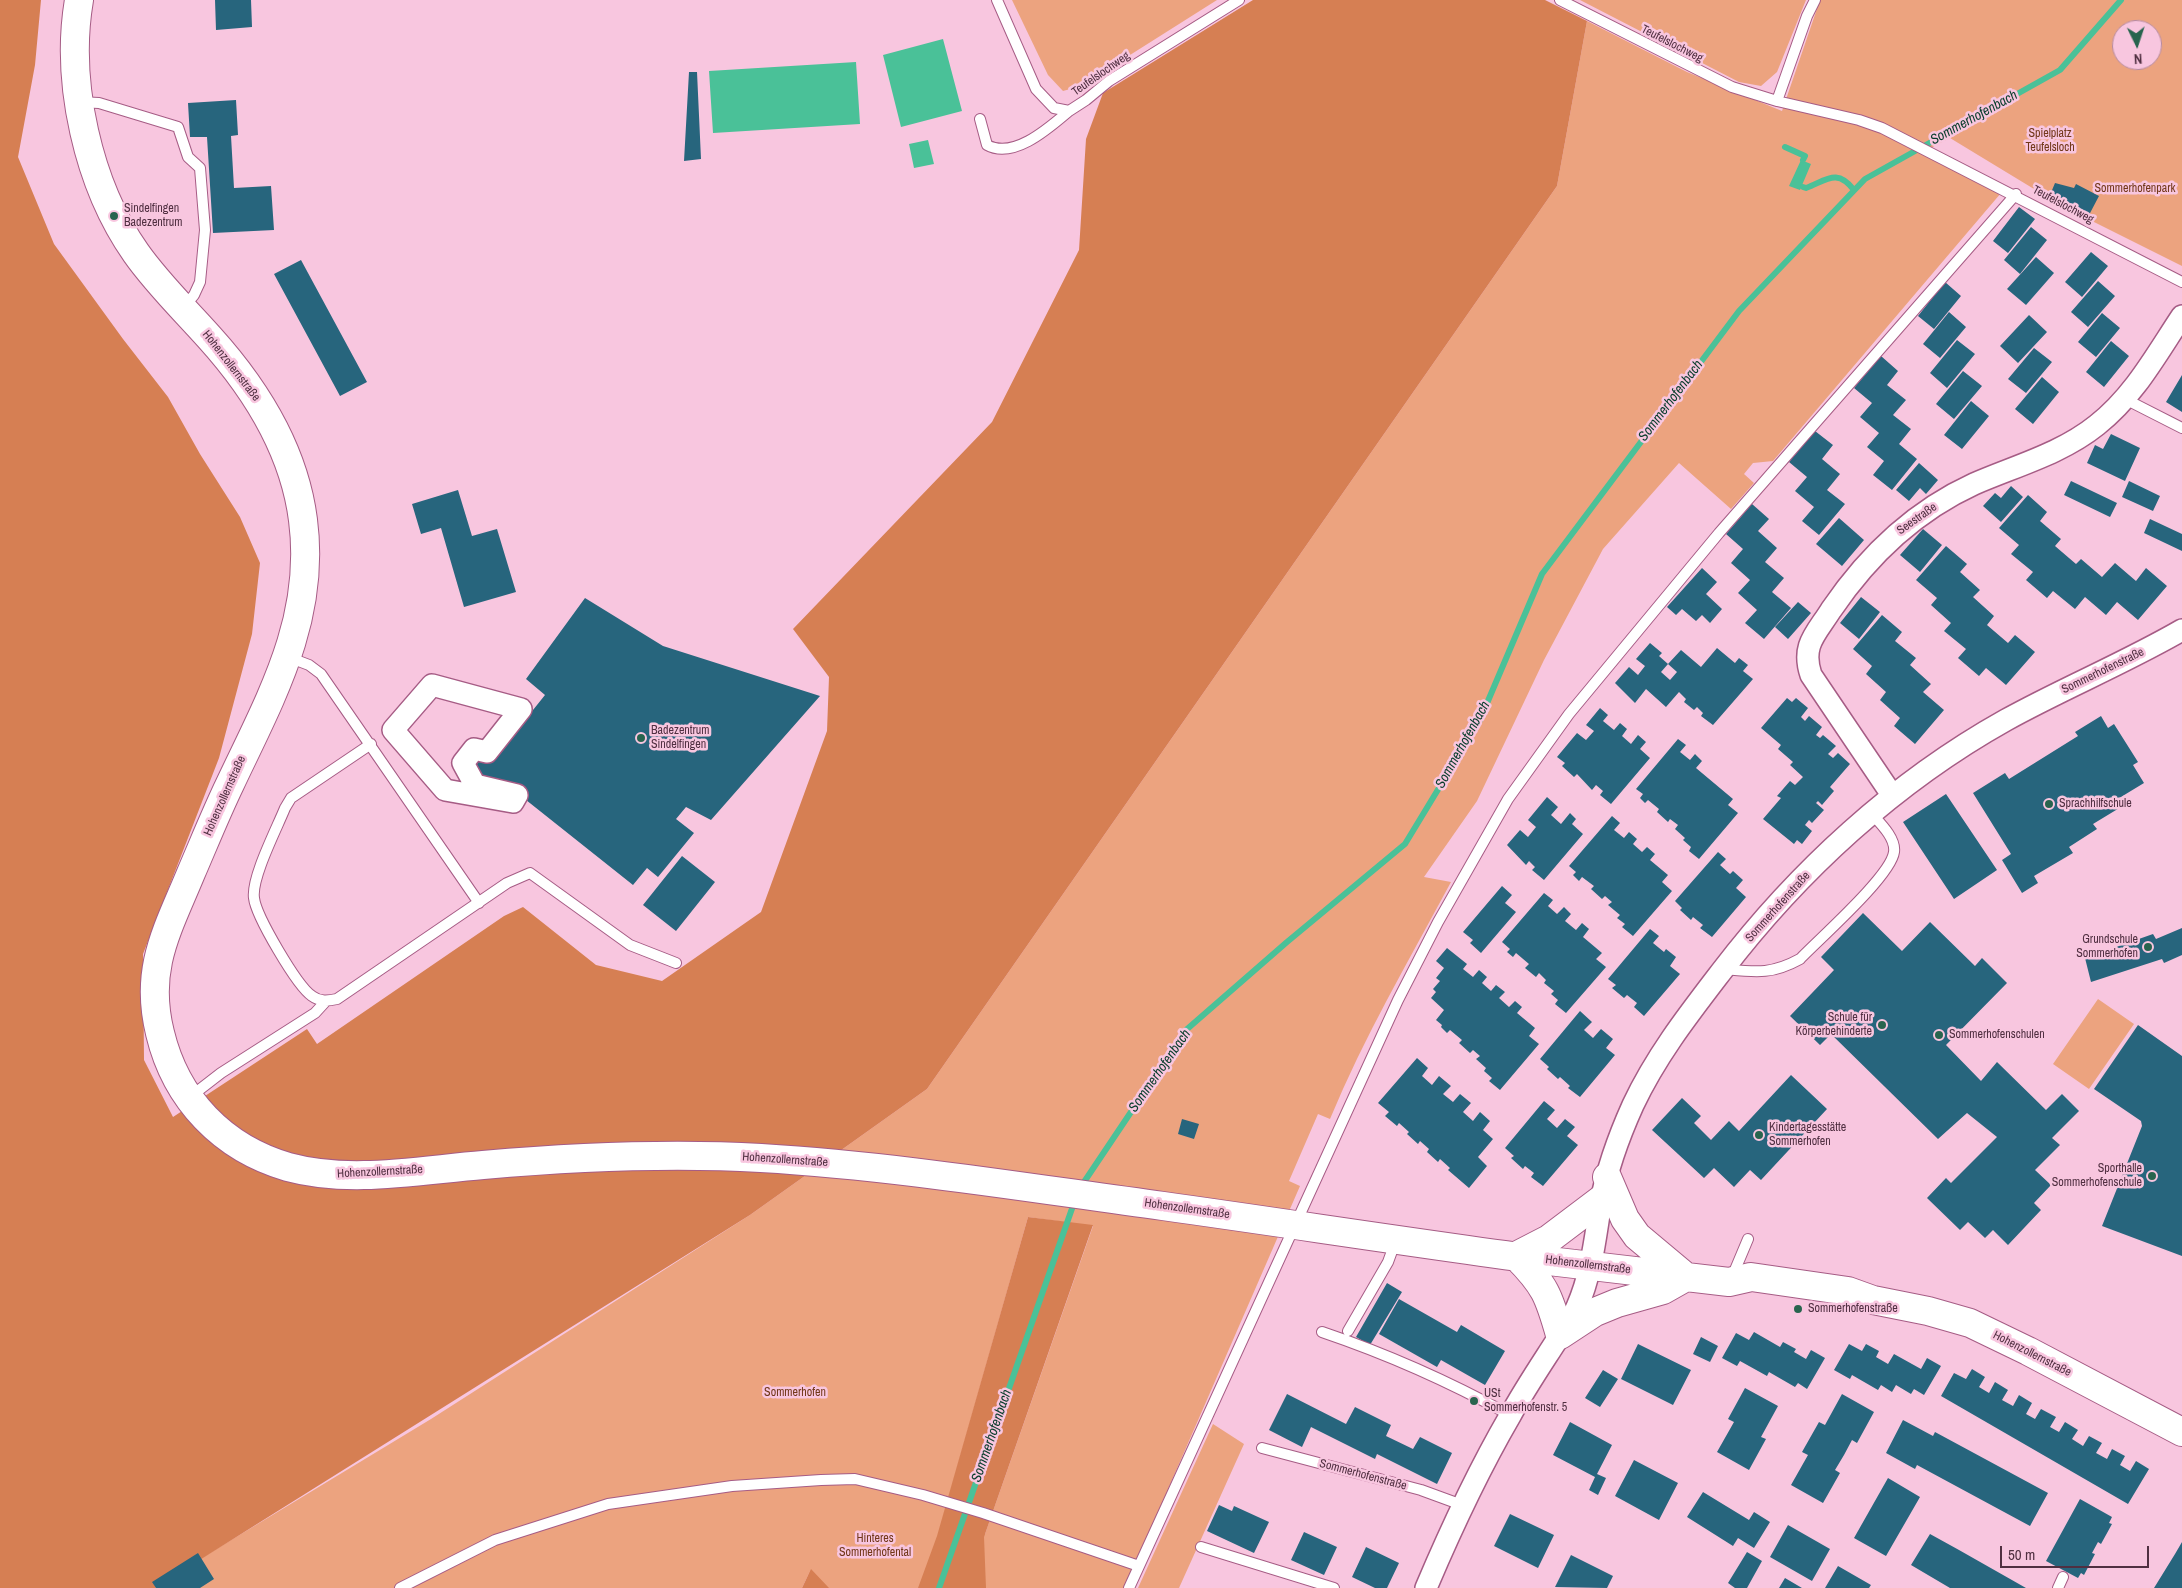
<!DOCTYPE html>
<meta charset="utf-8">
<style>
body{margin:0}
#map{position:relative;width:2182px;height:1588px;overflow:hidden;background:#f8c6df;font-family:"Archivo Narrow",sans-serif}
canvas{display:block}
.north{position:absolute;left:2112px;top:20px;width:50px;height:50px;box-sizing:border-box;background:#f8c6df;border:1px solid #b58aa0;border-radius:50%;rotate:176deg;font-size:14px;font-weight:700;line-height:20px;text-align:center;color:#502f41}
.north::after{content:'';display:block;margin:auto;width:18px;height:22px;background:#28644e;clip-path:polygon(50% 0,100% 100%,50% 72%,0 100%)}
.scale{position:absolute;left:2000px;top:1546px;width:149px;height:22px;box-sizing:border-box;border:2px solid #502f41;border-top:0;padding-left:6px;font-size:15px;line-height:18px;white-space:nowrap;color:#502f41;-webkit-text-stroke:4px #f8c6df;paint-order:stroke}
</style>
<div id="map">
<canvas width="2182" height="1588"></canvas>
<div class="north">N</div>
<div class="scale">50 m</div>
</div>
<script>
const ctx = document.querySelector('canvas').getContext('2d');
ctx.lineJoin = 'round';
function fill(path, color) { ctx.fillStyle = color; ctx.fill(path, 'evenodd'); }
function trace(path, color, width, dash) { ctx.strokeStyle = color; ctx.lineWidth = width; ctx.lineCap = dash ? 'butt' : 'round'; ctx.setLineDash(dash || []); ctx.stroke(path); }
function write(font, color, halo, rows, align = 'center') {
  ctx.font = font + ' "Archivo Narrow",sans-serif'; ctx.lineWidth = 5; ctx.setLineDash([]); ctx.textBaseline = 'middle'; ctx.strokeStyle = halo; ctx.fillStyle = color; for (const [text, x, y, turn = 0] of rows) {
    ctx.save(); ctx.translate(x, y); ctx.rotate((+turn || 0) * Math.PI / 180); ctx.textAlign = isNaN(turn) ? turn : align; if (halo) ctx.strokeText(text, 0, 0); ctx.fillText(text, 0, 0); ctx.restore();
  }
}
const green = new Path2D(`
 M1012 0H1217L1081 86 1063 91 1048 75Z
 M1580 0H1806L1777 72 1761 86 1739 82Z
 M1820 0H2182V266L2062 206 1950 138 1923 152 2001 193 1773 461 1753 463 1744 474 1754 483 1731 509 1679 463 1603 549 1544 660 1477 801 1424 877 1451 882C1409 960 1364 1037 1330 1119L1318 1114 1289 1181 1300 1186 1125 1588H803L811 1569 802 1588H152L431 1419 750 1215 927 1089 1557 186 1587 21 1687 72 1782 111ZM2122 30H2152V60H2122ZM1028 1217 1093 1226 985 1534 942 1521Z
 M2098 999 2134 1024 2089 1089 2053 1064Z
 M1213 1424 1244 1444 1179 1588H1138Z`);
const forest = new Path2D(`
 M0 0H41L35 65 18 157 54 244 123 339 168 397 200 454 240 517 260 563 252 634 219 758 143 954 144 1060 173 1117 307 1029 317 1044 504 916 523 907 596 965 662 981 761 912 827 731 829 677 793 629 992 422 1079 250 1086 139 1103 93 1253 0H1545L1587 21 1557 186 927 1089 750 1215 155 1588H0Z
 M1028 1217 1093 1225 984 1537 986 1588H918L937 1536Z
 M811 1569 829 1588H802Z`);
const water = new Path2D(`
 M943 39 962 111 901 127 883 55Z
 M856 62 860 124 713 133 709 71Z
 M928 140 934 164 914 168 909 144Z
 M1801 160 1811 164 1800 190 1789 186Z`);
const stream = new Path2D(`
 M1785 147 1805 156 1803 160
 M1803 187 1806 188C1827 180 1837 168 1854 190
 M1080 1188 1186 1030 1287 942 1405 844 1479 722 1542 574 1739 311 1865 179 2060 70 2121 0
 M939 1588 1075 1200`);
const building = new Path2D(`
 M215 0H251L252 27 216 30Z
 M689 72H697L701 159 684 161Z
 M236 100 238 135 231 136 234 188 271 186 274 230 213 233 207 137H190L188 103Z
 M2055 183 2074 188 2076 184 2099 196 2089 215 2050 195Z
 M2019 207 2035 219 2008 253 1993 241Z
 M2031 227 2047 240 2020 274 2004 260Z
 M2091 252 2108 266 2082 297 2065 282Z
 M2036 257 2054 273 2026 305 2007 289Z
 M301 260 367 382 340 396 274 274Z
 M2098 281 2115 296 2088 327 2071 312Z
 M1945 282 1961 296 1934 329 1918 316Z
 M1949 312 1966 327 1940 358 1923 344Z
 M2102 313 2120 328 2096 357 2078 342Z
 M2029 315 2047 332 2018 363 2000 346Z
 M1957 340 1975 354 1947 388 1930 373Z
 M2111 341 2129 356 2104 387 2086 372Z
 M2034 348 2052 362 2026 393 2008 379Z
 M1881 356 1898 371 1887 385 1906 400 1893 415 1911 429 1899 444 1917 459 1892 490 1873 475 1884 461 1867 447 1879 433 1860 417 1872 403 1854 388Z
 M1963 371 1982 386 1954 419 1936 404Z
 M2182 375V412L2166 402Z
 M2042 377 2059 392 2033 424 2015 409Z
 M1971 401 1989 416 1962 449 1944 435Z
 M1815 431 1833 445 1822 459 1840 474 1827 490 1845 504 1819 535 1802 521 1814 507 1795 491 1807 477 1789 462Z
 M2111 434 2140 448 2125 481 2087 463 2095 445 2103 449Z
 M1919 463 1938 480 1926 494 1920 488 1909 501 1896 490Z
 M2071 481 2117 503 2110 517 2064 495Z
 M2129 481 2160 496 2153 511 2122 497Z
 M2011 486 2023 497 2001 522 1983 506 1995 493 2001 498Z
 M458 490 472 536 497 529 516 592 464 607 441 528 421 534 412 504Z
 M2028 495 2047 512 2040 521 2061 539 2055 546 2076 564 2081 559 2102 577 2115 563 2136 581 2146 568 2167 586 2138 620 2117 602 2106 615 2085 597 2075 609 2053 591 2047 598 2026 580 2033 572 2011 554 2019 545 1999 528Z
 M1752 504 1769 519 1758 531 1777 548 1765 562 1784 578 1772 592 1791 608 1764 639 1745 623 1757 610 1738 593 1750 580 1731 563 1743 549 1726 534Z
 M1839 518 1864 540 1842 566 1816 544Z
 M2150 519 2182 534V551L2144 533Z
 M1923 529 1942 545 1920 572 1900 555Z
 M1946 546 1967 564 1960 572 1980 590 1973 597 1994 616 1987 625 2008 643 2015 635 2035 652 2006 685 1986 668 1979 676 1958 658 1966 649 1944 631 1951 623 1931 605 1937 598 1916 580Z
 M1702 568 1717 582 1706 594 1722 609 1710 623 1702 615 1696 621 1682 609 1676 615 1667 607Z
 M1861 597 1880 612 1859 639 1840 623Z
 M585 598 663 646 820 696 711 820 686 807 676 819 694 833 658 877 647 868 633 885 516 792 475 785 463 763 529 715 545 695 526 679Z
 M1798 602 1811 613 1788 639 1775 627Z
 M1882 615 1902 632 1895 641 1916 658 1910 665 1931 684 1923 692 1944 710 1915 744 1894 726 1900 718 1880 700 1886 692 1866 674 1872 666 1853 649Z
 M1650 643 1662 653 1659 656 1668 664 1661 672 1670 680 1677 672 1668 664 1681 650 1701 667 1717 648 1735 663 1739 658 1748 665 1743 671 1753 679 1713 725 1701 716 1703 713 1697 707 1694 710 1684 702 1686 699 1679 692 1666 707 1646 689 1635 703 1615 683 1629 667 1638 675 1645 666 1636 659Z
 M1787 698 1792 702 1796 698 1808 708 1801 717 1805 721 1809 716 1822 727 1816 735 1820 738 1823 735 1836 746 1828 754 1833 758 1838 753 1850 764 1830 787 1834 791 1822 805 1818 801 1816 803 1824 810 1812 823 1809 820 1805 825 1812 831 1802 844 1797 840 1794 844 1763 819 1781 798 1777 796 1790 781 1795 785 1803 777 1790 765 1793 762 1778 749 1781 745 1761 728Z
 M1600 708 1608 715 1603 721 1614 730 1620 723 1627 729 1622 736 1631 744 1638 735 1646 742 1640 749 1650 758 1611 804 1600 795 1603 791 1596 785 1592 790 1577 774 1574 777 1562 766 1565 763 1557 757 1577 733 1586 740 1594 731 1586 725Z
 M2101 716 2108 728 2114 724 2138 762 2133 765 2144 783 2116 800 2121 807 2093 824 2097 829 2069 847 2073 853 2034 876 2038 883 2022 893 2002 860 2011 854 1973 793 2005 773 2009 779 2078 736 2075 732Z
 M1678 739 1686 745 1680 752 1690 760 1695 754 1702 761 1696 768 1733 799 1728 805 1738 813 1699 859 1689 851 1691 847 1683 840 1685 838 1675 829 1678 825 1670 819 1668 822 1657 812 1659 809 1648 800 1645 803 1640 798 1643 794 1636 789Z
 M1946 794 1997 870 1954 899 1903 822Z
 M1547 797 1558 807 1551 815 1561 824 1570 813 1576 819 1572 824 1583 834 1544 880 1532 870 1535 867 1529 861 1526 865 1507 845 1520 830 1528 837 1536 827 1528 820Z
 M1612 816 1620 823 1614 830 1624 838 1629 832 1637 839 1633 844 1642 852 1647 847 1655 854 1650 860 1668 875 1662 882 1672 891 1633 936 1622 927 1625 924 1617 918 1620 915 1608 905 1612 902 1605 896 1602 899 1591 889 1594 886 1582 877 1579 881 1573 875 1576 872 1569 866Z
 M1718 852 1726 859 1720 865 1730 874 1733 871 1743 880 1736 888 1746 897 1712 937 1700 928 1703 925 1693 917 1691 920 1680 910 1682 908 1675 901Z
 M682 856 715 882 676 931 643 905Z
 M1502 886 1512 895 1505 903 1516 912 1481 953 1470 943 1473 940 1463 932Z
 M1544 893 1553 900 1548 906 1557 914 1564 907 1571 914 1565 921 1576 930 1582 923 1589 929 1583 937 1602 953 1596 959 1606 967 1566 1013 1555 1004 1558 1000 1551 994 1554 991 1544 983 1546 980 1539 973 1536 977 1525 968 1529 964 1516 953 1513 957 1507 952 1510 949 1502 942Z
 M1863 913 1902 951 1930 922 1975 966 1982 958 2007 983 1946 1045 1981 1081 1997 1062 2046 1110 2062 1094 2079 1111 2052 1138 2060 1145 2035 1170 2051 1185 2034 1203 2041 1210 2008 1245 1993 1230 1985 1238 1968 1222 1960 1230 1927 1198 1946 1178 1951 1183 1997 1137 1967 1113 1938 1139 1831 1034 1820 1045 1790 1016 1834 970 1821 957Z
 M2182 928V955L2164 963 2162 959 2091 982 2085 958 2153 934 2156 939Z
 M1650 929 1659 936 1653 943 1664 952 1666 949 1676 957 1670 966 1680 974 1644 1016 1634 1007 1637 1003 1627 995 1624 998 1612 988 1616 985 1608 979Z
 M1447 948 1467 964 1463 969 1473 977 1479 970 1487 977 1482 983 1491 991 1496 985 1505 992 1499 998 1509 1007 1515 1001 1522 1007 1517 1013 1535 1028 1529 1036 1539 1044 1500 1090 1489 1081 1492 1078 1484 1071 1486 1068 1476 1059 1480 1056 1473 1050 1470 1053 1459 1043 1462 1040 1450 1030 1447 1033 1441 1027 1442 1025 1436 1020 1444 1010 1431 998 1436 992 1433 989 1440 981 1436 978 1444 968 1436 961Z
 M1580 1011 1592 1022 1584 1030 1593 1038 1601 1029 1613 1039 1606 1048 1615 1055 1580 1097 1568 1088 1570 1086 1560 1077 1558 1079 1547 1069 1549 1067 1540 1059Z
 M2138 1025 2182 1056V1256L2102 1226 2142 1126 2141 1121 2094 1089Z
 M1417 1058 1428 1068 1422 1076 1432 1085 1439 1076 1451 1086 1443 1094 1453 1102 1460 1094 1471 1103 1463 1112 1473 1121 1480 1112 1490 1121 1483 1130 1493 1139 1478 1157 1487 1166 1469 1188 1448 1170 1450 1168 1440 1159 1438 1162 1427 1152 1429 1149 1420 1141 1418 1144 1407 1134 1409 1132 1399 1123 1397 1126 1385 1116 1389 1112 1378 1103Z
 M1791 1075 1827 1109 1761 1180 1750 1170 1734 1187 1714 1168 1704 1178 1652 1130 1682 1098 1701 1116 1694 1123 1711 1140 1729 1121 1739 1131Z
 M1544 1101 1555 1110 1547 1119 1557 1128 1565 1119 1575 1127 1567 1136 1578 1145 1543 1186 1531 1177 1534 1173 1525 1166 1523 1169 1511 1158 1514 1156 1505 1148Z
 M1182 1119 1199 1124 1194 1139 1178 1134Z
 M1387 1283 1402 1292 1370 1345 1356 1337Z
 M1399 1299 1457 1332 1461 1325 1505 1351 1485 1385 1441 1360 1437 1367 1379 1334Z
 M1754 1332 1780 1347 1783 1342 1796 1349 1794 1352 1806 1359 1811 1350 1825 1358 1807 1389 1798 1383 1795 1387 1769 1372 1767 1376 1740 1361 1737 1366 1722 1358 1736 1333 1749 1340Z
 M1701 1337 1718 1346 1710 1362 1693 1354Z
 M1638 1344 1691 1370 1673 1405 1621 1379Z
 M1849 1344 1862 1351 1866 1344 1879 1351 1876 1357 1888 1364 1894 1354 1921 1369 1927 1358 1941 1366 1924 1395 1914 1389 1911 1394 1896 1385 1892 1392 1881 1385 1878 1390 1852 1375 1850 1379 1834 1370Z
 M1972 1369 1985 1377 1979 1387 1989 1393 1995 1382 2008 1390 2002 1400 2013 1406 2019 1395 2032 1403 2026 1414 2035 1419 2041 1409 2056 1417 2050 1427 2059 1432 2065 1422 2078 1430 2072 1439 2083 1446 2089 1436 2102 1443 2096 1453 2107 1459 2112 1449 2125 1456 2120 1465 2130 1471 2136 1461 2149 1469 2128 1504 1941 1396 1954 1373 1966 1379Z
 M1603 1370 1618 1379 1600 1407 1585 1398Z
 M1745 1388 1778 1406 1761 1437 1766 1439 1749 1470 1717 1452 1734 1422 1728 1419Z
 M1287 1394 1346 1424 1355 1407 1391 1425 1386 1436 1413 1449 1420 1437 1452 1453 1437 1484 1377 1454 1375 1459 1311 1427 1302 1447 1269 1430Z
 M1842 1394 1874 1412 1857 1443 1852 1440 1844 1455 1835 1470 1840 1473 1823 1503 1791 1485 1808 1455 1802 1452 1819 1422 1825 1425Z
 M1903 1420 1933 1436 1935 1432 2048 1493 2030 1526 1917 1465 1915 1469 1886 1453Z
 M1570 1422 1612 1445 1597 1474 1606 1478 1598 1495 1589 1490 1595 1477 1553 1455Z
 M1634 1460 1678 1483 1659 1520 1615 1496Z
 M1888 1478 1920 1497 1886 1556 1854 1538Z
 M1703 1492 1749 1520 1754 1512 1770 1522 1754 1548 1738 1538 1733 1546 1687 1517Z
 M2080 1499 2112 1517 2109 1523 2112 1524 2101 1544 2098 1542 2092 1553 2095 1554 2084 1575 2081 1573 2078 1578 2046 1561Z
 M1219 1505 1232 1511 1234 1506 1269 1522 1254 1553 1207 1531Z
 M1510 1514 1554 1535 1538 1568 1494 1546Z
 M1788 1525 1830 1549 1812 1581 1770 1557Z
 M1304 1532 1337 1547 1324 1575 1291 1560Z
 M1930 1534 1959 1550 2026 1588H1950L1911 1565Z
 M2182 1542V1588H2154L2175 1554Z
 M1366 1547 1399 1563 1387 1588H1375L1352 1577Z
 M1747 1552 1762 1561 1747 1588H1735L1728 1583Z
 M198 1553 214 1579 200 1588H156L152 1582Z
 M1571 1555 1613 1576 1607 1588 1555 1587Z
 M1838 1566 1871 1585 1869 1588H1825Z
 M1785 1578 1802 1588H1779Z`);
const lane = new Path2D(`
 M997 0 1036 89 1054 108 1069 111 1086 100 1109 81 1239 0
 M1560 0 1732 87 1777 101 1859 120 1882 128 2182 282
 M1777 101 1807 16 1815 0
 M79 102 99 103 178 127 188 157 200 168 205 230 200 282 194 295 184 307
 M980 119 987 145C1014 160 1050 127 1069 111
 M2125 399 2182 428
 M288 657 309 665 321 674 479 903
 M371 744 291 798 285 808C277 828 251 878 254 898 256 916 297 986 312 996 320 1002 328 1001 337 999L507 883 530 873 630 945 676 963
 M1723 969C1755 972 1771 975 1800 959 1819 939 1891 876 1894 852 1896 838 1880 823 1871 813
 M190 1097 221 1073 315 1013 326 1001
 M1732 1277 1748 1239
 M1348 1331 1388 1262 1396 1240
 M1322 1332C1387 1354 1450 1382 1510 1415
 M1262 1448 1421 1490 1462 1505
 M1201 1547 1334 1588
 M400 1588 495 1540 608 1504 732 1486 821 1480 855 1479 923 1495 983 1513 1139 1566
 M1129 1588 1398 1000 1438 922 1508 799 1569 714 1719 533 2016 194
 M2058 1588 2063 1577`);
const street = new Path2D(`
 M432 685 521 709 487 752 474 749 463 763 475 785 517 795 513 802 445 790 393 730Z
 M1892 795 1811 675C1801 645 1816 634 1831 610 1867 557 1915 511 1974 484 2015 466 2061 454 2097 425 2134 396 2156 355 2182 316
 M1426 1588C1451 1529 1478 1471 1510 1416 1524 1390 1541 1365 1557 1340 1563 1329 1572 1319 1577 1307 1592 1273 1595 1238 1601 1202 1607 1169 1619 1136 1633 1105 1656 1056 1688 1015 1721 972 1798 871 1895 782 2006 720 2064 688 2125 663 2182 630`);
const secondary = new Path2D(`
 M79 0C65 82 88 185 136 253 157 283 184 309 209 337 256 389 294 449 303 520 316 619 271 697 230 784 216 813 204 843 191 873 167 931 144 969 160 1033 176 1100 223 1148 288 1167 350 1184 420 1170 483 1165 575 1157 669 1153 761 1158 896 1166 1029 1188 1163 1206 1292 1224 1420 1244 1549 1261 1609 1268 1669 1275 1729 1282L1751 1277 1848 1291 1873 1300 1928 1311 1970 1323 2028 1351 2182 1432
 M1607 1177 1625 1219 1637 1236 1686 1277
 M1516 1256C1545 1285 1549 1296 1560 1335L1595 1312 1617 1303 1663 1290 1686 1277
 M1516 1256 1549 1239 1602 1199`);
const markers = [
 [114,216,5,"#28644e"],
 [641,738,5,"#28644e"],
 [2049,804,5,"#28644e"],
 [2148,947,5,"#28644e"],
 [1882,1025,5,"#28644e"],
 [1939,1035,5,"#28644e"],
 [1759,1135,5,"#28644e"],
 [2152,1176,5,"#28644e"],
 [1798,1309,5,"#28644e"],
 [1474,1401,5,"#28644e"]
];
const streetNames = [
 ["Teufelslochweg",1672,44,27],
 ["Teufelslochweg",1101,74,-35],
 ["Teufelslochweg",2063,205,28],
 ["Hohenzollernstraße",231,366,52],
 ["Seestraße",1917,519,-35],
 ["Sommerhofenstraße",2103,671,-26],
 ["Hohenzollernstraße",225,796,-66],
 ["Sommerhofenstraße",1778,907,-48],
 ["Hohenzollernstraße",785,1160,4],
 ["Hohenzollernstraße",380,1172,-3],
 ["Hohenzollernstraße",1187,1209,8],
 ["Hohenzollernstraße",1588,1265,7],
 ["Hohenzollernstraße",2032,1354,27],
 ["Sommerhofenstraße",1363,1475,15]
];
const parkNames = [
 ["Spielplatz",2050,134],
 ["Teufelsloch",2050,148],
 ["Sommerhofenpark",2135,189],
 ["Sommerhofen",795,1393],
 ["Hinteres",875,1539],
 ["Sommerhofental",875,1553]
];
const poiNames = [
 ["Sindelfingen",124,209],
 ["Badezentrum",124,223],
 ["Badezentrum",651,731],
 ["Sindelfingen",651,745],
 ["Sprachhilfschule",2059,804],
 ["Grundschule",2138,940,"right"],
 ["Sommerhofen",2138,954,"right"],
 ["Schule für",1872,1018,"right"],
 ["Körperbehinderte",1872,1032,"right"],
 ["Sommerhofenschulen",1949,1035],
 ["Kindertagesstätte",1769,1128],
 ["Sommerhofen",1769,1142],
 ["Sporthalle",2142,1169,"right"],
 ["Sommerhofenschule",2142,1183,"right"],
 ["Sommerhofenstraße",1808,1309],
 ["USt",1484,1394],
 ["Sommerhofenstr. 5",1484,1408]
];
const waterNames = [
 ["Sommerhofenbach",1974,118,-29],
 ["Sommerhofenbach",1671,401,-53],
 ["Sommerhofenbach",1463,745,-61],
 ["Sommerhofenbach",1160,1071,-55],
 ["Sommerhofenbach",992,1436,-71]
];
fill(green, '#eca37f');
fill(forest, '#d67f53');
fill(water, '#4ac198');
trace(stream, '#4ac198', 6);
fill(building, '#27657d');
trace(lane, '#a65c85', 12);
trace(street, '#a65c85', 24);
trace(secondary, '#a65c85', 30);
trace(lane, '#fff', 10);
trace(street, '#fff', 21);
trace(secondary, '#fff', 28);
for (const [x, y, r, color] of markers) { const dot = new Path2D(); dot.arc(x, y, r, 0, 2 * Math.PI); ctx.fillStyle = color; ctx.fill(dot); trace(dot, '#f8c6df', 2); }
write('12px', '#502f41', '#f8c6df', streetNames);
write('12px', '#713718', '#f8c6df', parkNames);
write('12px', '#502f41', '#f8c6df', poiNames, 'left');
write('italic 14px', '#083d2c', '#f8c6df', waterNames);
</script>
